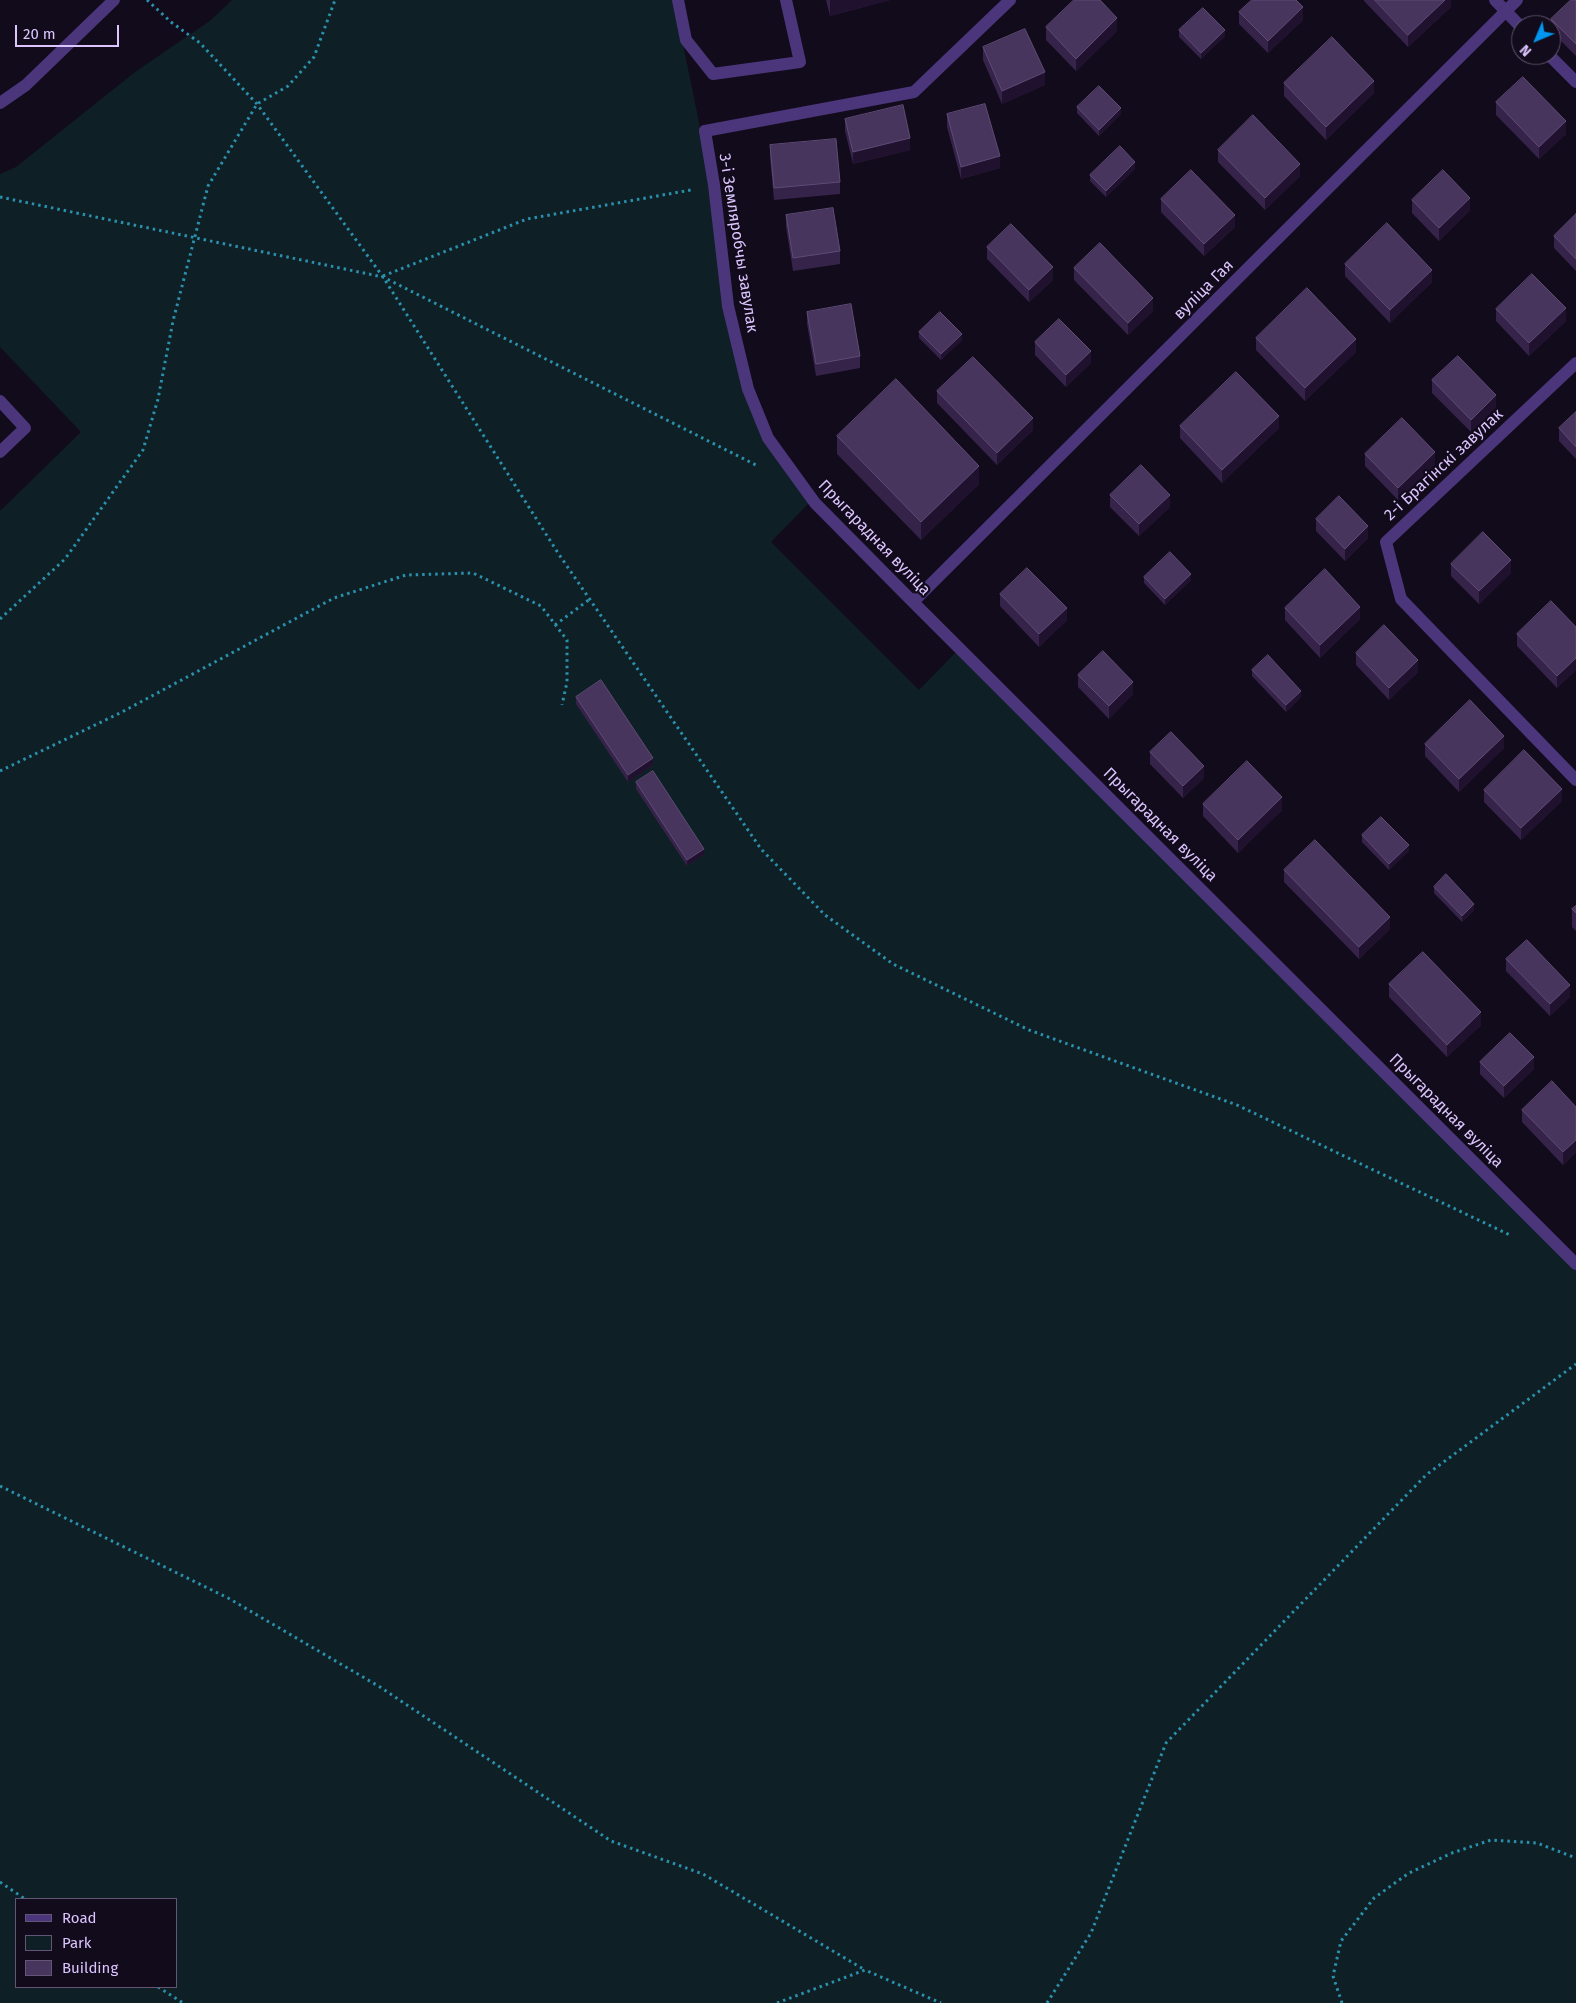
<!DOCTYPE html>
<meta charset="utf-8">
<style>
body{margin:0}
#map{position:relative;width:1576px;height:2003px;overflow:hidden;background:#120b1b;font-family:"Fira Sans",sans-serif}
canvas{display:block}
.legend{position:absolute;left:15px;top:1898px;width:162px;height:90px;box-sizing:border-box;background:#120b1b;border:1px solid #635576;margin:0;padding:6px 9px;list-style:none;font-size:15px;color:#dcc5ff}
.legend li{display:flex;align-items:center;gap:10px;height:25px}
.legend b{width:25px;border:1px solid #635576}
.north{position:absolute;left:1511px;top:15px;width:50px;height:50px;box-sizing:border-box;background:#120b1b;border:1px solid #635576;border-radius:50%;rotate:225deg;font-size:14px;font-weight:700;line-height:20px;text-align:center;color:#dcc5ff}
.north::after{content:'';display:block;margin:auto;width:18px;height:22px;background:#0095f0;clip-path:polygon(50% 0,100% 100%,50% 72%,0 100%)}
.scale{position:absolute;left:15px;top:25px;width:104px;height:22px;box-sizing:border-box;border:2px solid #dcc5ff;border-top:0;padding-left:6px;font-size:15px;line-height:18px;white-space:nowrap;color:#dcc5ff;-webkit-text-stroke:4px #120b1b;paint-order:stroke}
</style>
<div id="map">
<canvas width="1576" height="2003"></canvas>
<ul class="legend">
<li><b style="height:6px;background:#4b357b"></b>Road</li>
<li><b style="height:14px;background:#0e1f25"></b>Park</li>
<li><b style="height:14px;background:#47355d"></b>Building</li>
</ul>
<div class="north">N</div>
<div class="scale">20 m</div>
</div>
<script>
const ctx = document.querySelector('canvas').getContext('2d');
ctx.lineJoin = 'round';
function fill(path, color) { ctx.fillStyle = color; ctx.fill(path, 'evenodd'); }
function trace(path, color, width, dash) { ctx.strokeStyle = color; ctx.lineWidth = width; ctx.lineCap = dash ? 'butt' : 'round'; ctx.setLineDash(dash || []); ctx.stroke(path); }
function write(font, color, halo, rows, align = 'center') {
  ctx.font = font + ' "Fira Sans",sans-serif'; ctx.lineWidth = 4.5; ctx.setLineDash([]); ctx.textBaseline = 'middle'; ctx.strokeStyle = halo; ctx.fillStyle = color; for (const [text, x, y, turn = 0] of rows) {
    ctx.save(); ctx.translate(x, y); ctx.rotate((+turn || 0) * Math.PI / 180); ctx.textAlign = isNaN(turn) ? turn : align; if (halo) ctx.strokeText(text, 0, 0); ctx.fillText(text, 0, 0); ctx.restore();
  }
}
const green = new Path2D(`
 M232 0H674L701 132 745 390 810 502 771 542 919 690 957 651 1576 1270V2003H0V511L81 432 0 347V174L16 167 135 72 211 20ZM16 1899H176V1987H16Z`);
const path = new Path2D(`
 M147 0 171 22 200 43 257 104 383 277 558 553 761 849 825 915 893 964 1029 1030 1237 1105 1512 1236
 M0 197 383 277 756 465
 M383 276 527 219 691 190
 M0 619 65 559 143 450 158 399 173 321 208 186 257 104 288 86 314 57 335 0
 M555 625 590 599
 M0 771 122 712 334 598 406 575 473 573 541 606 567 640V682L562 705
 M0 1486 228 1598 380 1687 611 1841 703 1874 865 1970
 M0 1882 25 1899
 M158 1987 183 2003
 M777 2003 865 1970 941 2003
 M1047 2003 1091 1933 1166 1743 1426 1475 1576 1364
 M1342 2003 1333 1976 1341 1941 1374 1898 1409 1873 1452 1853 1491 1840 1537 1843 1576 1858`);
const lane = new Path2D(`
 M678 0 686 40 713 74 800 62 786 0
 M1495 0 1521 27
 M1549 55 1576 82
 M0 103 26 85 114 0
 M705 131 914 92 1010 0
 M0 401 25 428 0 452`);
const street = new Path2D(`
 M705 131 714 185 728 306 748 389 768 438 815 503 913 602 1576 1264
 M1576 363 1386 542 1401 599 1576 780
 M913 602 1517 0`);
const wall = new Path2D(`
 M826 0H890L830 16Z
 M1364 0H1451V7L1408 47 1364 1Z
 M1576 0V56L1551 31V19Z
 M1239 12 1303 20 1268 53 1239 24Z
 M1046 27 1117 31 1076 71 1046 40Z
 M1179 30 1225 36 1201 59 1179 37Z
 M983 47 1045 85 1002 104 983 60Z
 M1284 83 1374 93 1326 140 1284 96Z
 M1496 102 1566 134 1539 159 1496 115Z
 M1077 107 1121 114 1099 136 1077 113Z
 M947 114 1000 168 961 179 947 127Z
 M845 119 910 150 853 164 845 131Z
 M770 145 840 182V194L774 200 770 157Z
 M1218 150 1300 176 1265 210 1218 162Z
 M1135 169 1106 197 1090 181V175Z
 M1161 199 1235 227 1204 256 1161 212Z
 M1412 200 1470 210 1439 241 1412 213Z
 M1576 214V271L1554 248V236Z
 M786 215 840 251V264L793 271 786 227Z
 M987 247 1053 280 1029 302 987 259Z
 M1345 264 1432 282 1390 323 1345 276Z
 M1074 268 1153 311 1128 335 1074 280Z
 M1496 309 1566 321 1529 356 1496 321Z
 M807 312 860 356V368L816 376 807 324Z
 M919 332 962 340 941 360 919 338Z
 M1256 338 1356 352 1305 401 1256 350Z
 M1035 342 1091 363 1066 387 1035 355Z
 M1432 380 1496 407 1471 432 1432 393Z
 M937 391 1033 430 997 465 937 403Z
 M1576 412V459L1559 441V428Z
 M1180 426 1279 428 1222 483 1180 438Z
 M837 436 979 484 921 540 837 454Z
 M1365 454 1435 464 1398 500 1365 466Z
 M1110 495 1170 507 1139 536 1110 507Z
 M1316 519 1368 538 1345 561 1316 531Z
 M1451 564 1511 573 1479 604 1451 576Z
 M1144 577 1191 580 1165 605 1144 583Z
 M1000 594 1067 620 1039 647 1000 606Z
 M1285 608 1360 619 1320 658 1285 620Z
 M1576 627V670L1557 688 1517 646V634Z
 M1356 653 1418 672 1389 700 1356 665Z
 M1252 670 1301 697 1286 712 1252 676Z
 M1078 675 1133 694 1109 719 1078 687Z
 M576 697 653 765 628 782 576 704Z
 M1425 744 1504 748 1459 792 1425 756Z
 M1150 752 1204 778 1183 798 1150 764Z
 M636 782 704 855 687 866 636 789Z
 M1484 790 1562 801 1521 840 1484 802Z
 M1203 804 1282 810 1238 853 1203 816Z
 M1362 835 1409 851 1389 870 1362 842Z
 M1284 870 1390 929 1359 959 1284 882Z
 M1434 887 1474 910 1462 922 1434 893Z
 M1576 906V931L1572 927V909Z
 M1506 959 1570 997 1550 1016 1506 971Z
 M1389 984 1481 1025 1447 1057 1389 997Z
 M1480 1062 1534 1069 1504 1098 1480 1074Z
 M1576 1107V1152L1563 1165 1522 1122V1110Z`);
const shadedWall = new Path2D(`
 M830 0H890L830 16Z
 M1445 0H1451V7L1408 47V35Z
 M1303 7V20L1268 53V41Z
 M1117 18V31L1076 71V59Z
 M1225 30V36L1201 59V53Z
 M1045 72V85L1002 104V91Z
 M1374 81V93L1326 140V127Z
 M1121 108V114L1099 136V130Z
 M1566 121V134L1539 159V147Z
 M910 138V150L853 164V152Z
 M1000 156V168L961 179V167Z
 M1135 162V169L1106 197V191Z
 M1300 164V176L1265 210V198Z
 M1470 198V210L1439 241V228Z
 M1235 215V227L1204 256V244Z
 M1053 267V280L1029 302V290Z
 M1432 270V282L1390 323V310Z
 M1153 298V311L1128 335V323Z
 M1566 308V321L1529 356V343Z
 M962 334V340L941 360V354Z
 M1356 339V352L1305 401V388Z
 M1091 351V363L1066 387V375Z
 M1496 395V407L1471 432V420Z
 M1279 416V428L1222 483V470Z
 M1033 418V430L997 465V453Z
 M1435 452V464L1398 500V488Z
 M979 466V484L921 540V522Z
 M1170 495V507L1139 536V524Z
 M1368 526V538L1345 561V549Z
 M1511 560V573L1479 604V591Z
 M1191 574V580L1165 605V599Z
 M1360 607V619L1320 658V645Z
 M1067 608V620L1039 647V634Z
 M1576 658V670L1557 688V676Z
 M1418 660V672L1389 700V688Z
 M1133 682V694L1109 719V706Z
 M1301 691V697L1286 712V705Z
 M1504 736V748L1459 792V779Z
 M653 758V765L628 782V775Z
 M1204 766V778L1183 798V786Z
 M1562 789V801L1521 840V828Z
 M1282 797V810L1238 853V840Z
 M1409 845V851L1389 870V864Z
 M704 849V855L687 866V860Z
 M1474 904V910L1462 922V916Z
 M1390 917V929L1359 959V947Z
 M1570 985V997L1550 1016V1004Z
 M1481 1012V1025L1447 1057V1045Z
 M1534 1057V1069L1504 1098V1086Z
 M1576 1140V1152L1563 1165V1152Z`);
const building = new Path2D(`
 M1074 0H1100L1117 18 1076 59 1046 27Z
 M1252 0H1296L1303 7 1268 41 1239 12Z
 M1375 0H1445L1408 35Z
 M1571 0H1576V44L1551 19Z
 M1203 8 1225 30 1201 53 1179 30Z
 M1025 29 1045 72 1002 91 983 47Z
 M1332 37 1374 81 1326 127 1284 83Z
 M1523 77 1566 121 1539 147 1496 102Z
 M1099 86 1121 108 1099 130 1077 107Z
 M985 104 1000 156 961 167 947 114Z
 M903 105 910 138 853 152 845 119Z
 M1253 115 1300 164 1265 198 1218 150Z
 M836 139 840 182 774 188 770 145Z
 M1120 146 1135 162 1106 191 1090 175Z
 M1191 170 1235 215 1204 244 1161 199Z
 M1443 170 1470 198 1439 228 1412 200Z
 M833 208 840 251 793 258 786 215Z
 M1576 214V259L1554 236Z
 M1387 223 1432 270 1390 310 1345 264Z
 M1011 224 1053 267 1029 290 987 247Z
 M1100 243 1153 298 1128 323 1074 268Z
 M1532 274 1566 308 1529 343 1496 309Z
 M1307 288 1356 339 1305 388 1256 338Z
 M851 304 860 356 816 364 807 312Z
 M940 312 962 334 941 354 919 332Z
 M1059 319 1091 351 1066 375 1035 342Z
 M1458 356 1496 395 1471 420 1432 380Z
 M973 357 1033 418 997 453 937 391Z
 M1236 372 1279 416 1222 470 1180 426Z
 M896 379 979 466 921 522 837 436Z
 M1576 412V447L1559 428Z
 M1402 418 1435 452 1398 488 1365 454Z
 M1141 465 1170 495 1139 524 1110 495Z
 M1339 496 1368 526 1345 549 1316 519Z
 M1483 532 1511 560 1479 591 1451 564Z
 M1170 552 1191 574 1165 599 1144 577Z
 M1027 568 1067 608 1039 634 1000 594Z
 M1325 569 1360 607 1320 645 1285 608Z
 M1551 601 1576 627V658L1557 676 1517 634Z
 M1384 625 1418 660 1389 688 1356 653Z
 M1103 651 1133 682 1109 706 1078 675Z
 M1268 655 1301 691 1286 705 1252 670Z
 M601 680 653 758 628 775 576 697Z
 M1470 700 1504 736 1459 779 1425 744Z
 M1171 732 1204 766 1183 786 1150 752Z
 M1524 750 1562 789 1521 828 1484 790Z
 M1247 761 1282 797 1238 840 1203 804Z
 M653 771 704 849 687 860 636 782Z
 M1381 817 1409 845 1389 864 1362 835Z
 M1315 840 1390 917 1359 947 1284 870Z
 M1446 874 1474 904 1462 916 1434 887Z
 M1576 906V913L1572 909Z
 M1527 940 1570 985 1550 1004 1506 959Z
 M1423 952 1481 1012 1447 1045 1389 984Z
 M1510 1033 1534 1057 1504 1086 1480 1062Z
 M1552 1081 1576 1107V1140L1563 1152 1522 1110Z`);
const streetNames = [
 ["3-і Земляробчы завулак",738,243,81],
 ["вуліца Гая",1204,290,-45],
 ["2-і Брагінскі завулак",1444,465,-43],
 ["Прыгарадная вуліца",874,538,46],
 ["Прыгарадная вуліца",1160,825,45],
 ["Прыгарадная вуліца",1446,1111,45]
];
fill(green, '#0e1f25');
trace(path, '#2b90ac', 3, [2.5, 4]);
trace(lane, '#4b357b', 12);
trace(street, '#4b357b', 12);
fill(wall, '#36234a');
fill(shadedWall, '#20122f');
fill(building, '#47355d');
trace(building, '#5f4b76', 1);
write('16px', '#dcc5ff', '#120b1b', streetNames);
</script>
